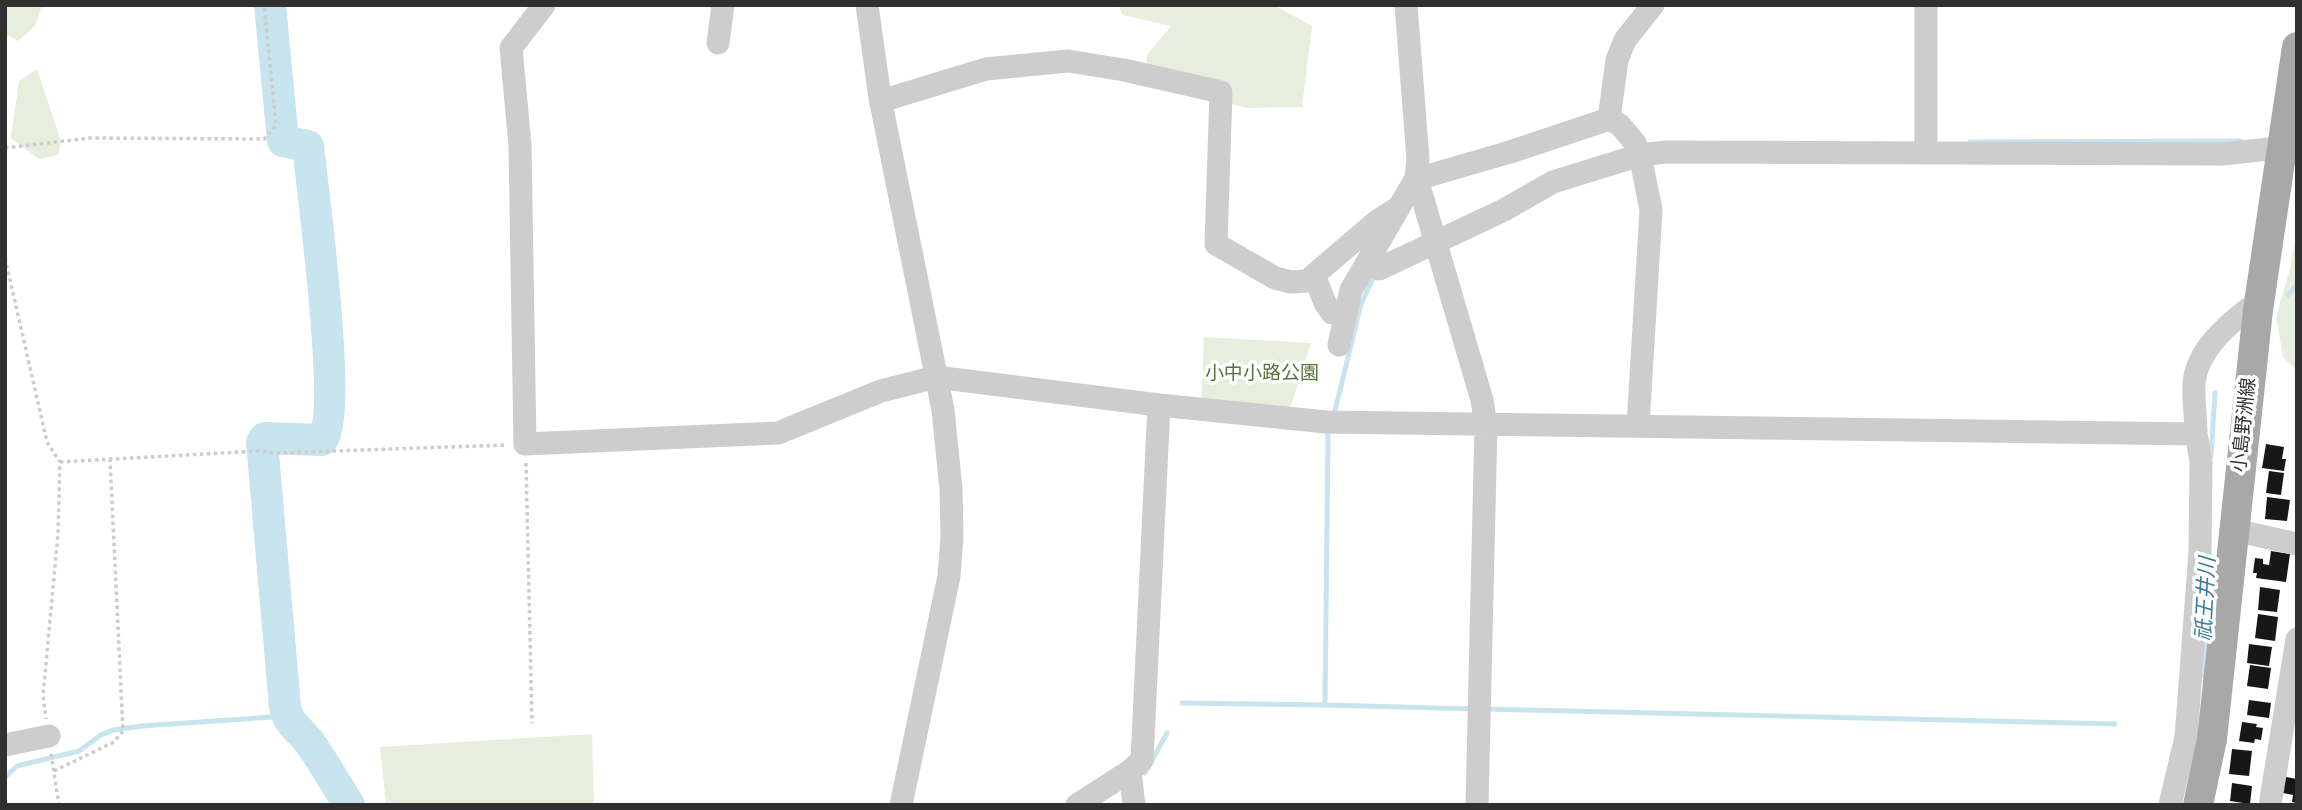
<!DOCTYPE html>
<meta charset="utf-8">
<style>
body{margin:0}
#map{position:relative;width:2302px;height:810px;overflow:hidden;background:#fff;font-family:"Roboto Condensed",sans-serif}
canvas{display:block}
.frame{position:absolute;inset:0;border:7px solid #303030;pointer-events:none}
</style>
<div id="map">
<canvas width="2302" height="810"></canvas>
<div class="frame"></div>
</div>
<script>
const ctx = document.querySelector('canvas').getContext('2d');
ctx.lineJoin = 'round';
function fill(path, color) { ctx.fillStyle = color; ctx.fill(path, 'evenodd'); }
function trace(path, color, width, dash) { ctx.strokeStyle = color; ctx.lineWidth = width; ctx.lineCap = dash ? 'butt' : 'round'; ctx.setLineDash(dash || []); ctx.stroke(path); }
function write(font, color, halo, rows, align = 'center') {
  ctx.font = font + ' "Roboto Condensed","Noto Sans JP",sans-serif'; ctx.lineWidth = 7; ctx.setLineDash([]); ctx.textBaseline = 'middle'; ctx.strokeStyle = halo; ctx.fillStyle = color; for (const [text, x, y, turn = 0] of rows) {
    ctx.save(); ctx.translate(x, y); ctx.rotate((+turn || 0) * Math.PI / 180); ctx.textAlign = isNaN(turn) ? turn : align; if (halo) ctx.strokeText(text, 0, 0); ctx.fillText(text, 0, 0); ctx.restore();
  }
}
const green = new Path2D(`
 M5 5H42L35 26 18 41 5 34Z
 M1118 5H1274L1312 26 1302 107 1247 108 1146 82 1147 55 1171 26 1123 15Z
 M37 69 61 141 58 155 39 159 11 138 19 81Z
 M2297 231V371L2283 357 2276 317 2290 269Z
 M1204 337 1311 343 1290 409 1201 404Z
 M592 734 594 805H386L380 747Z`);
const stream = new Path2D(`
 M1970 142 2240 141
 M2288 295 2297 285
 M1334 415 1361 304 1375 274
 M2211 456 2215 393
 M2202 676 2208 599
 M1182 703 1325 705 1328 434 1330 428
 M1325 705 1475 709
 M1485 709 2115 724
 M1145 773 1167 733
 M5 777 17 766 79 751 101 735 113 730 142 726 287 716`);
const river = new Path2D(`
 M270 5 283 141 308 146C313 193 343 413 322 440L265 438 262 442 285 707C288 725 301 730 310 743 324 763 336 784 349 805`);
const building = new Path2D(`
 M2266 444 2284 447 2282 459H2286L2284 471 2262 468Z
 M2269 471 2284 473 2281 495 2266 493Z
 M2267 497 2290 500 2287 521 2265 519Z
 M2271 551 2290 554 2286 582 2256 578 2257 573H2253L2255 558 2263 559V564L2269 565Z
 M2260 587 2280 590 2277 612 2258 610Z
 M2258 614 2278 617 2275 641 2255 638Z
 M2249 644 2272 647 2269 666 2247 663Z
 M2250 665 2271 668 2268 689 2247 686Z
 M2249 700 2271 703 2269 718 2247 715Z
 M2242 722 2257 724 2256 727 2263 728 2261 740 2255 739 2254 743 2239 741Z
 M2232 749 2252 751 2249 776 2229 774Z
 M2281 776 2297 779V803L2292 802 2293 795 2278 792Z
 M2232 783 2252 786 2250 804 2230 801Z`);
const path = new Path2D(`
 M5 148 90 138 264 139 276 125 264 5
 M5 258 47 442 60 462 58 534 43 695 46 719
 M60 462 258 451 277 453 505 445
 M526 463 532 723
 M51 754 59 805
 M54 771 114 742 123 731 110 460`);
const minor = new Path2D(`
 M544 5 511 48 520 145 525 444 778 433 881 391 936 377 1159 405 1326 422 2196 434C2196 417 2193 400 2194 383 2197 351 2225 327 2248 309L2258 310
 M867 5 880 98 943 410 951 489 952 537 949 576 901 805
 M1926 5V151
 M718 43 723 5
 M881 101 986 69 1068 61 1124 70 1221 92 1216 244 1275 278 1291 282 1307 281 1376 222 1399 207
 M1609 119 1617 60 1625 40 1653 5
 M1367 263 1379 269 1504 210 1553 182 1640 155 1667 152 2222 154 2297 146
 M1314 275 1325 303 1332 313 1345 315
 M1339 345 1351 290 1416 178 1418 159 1406 5
 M2234 530 2297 544
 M5 745 49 736
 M1130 771 1134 805
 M1077 805 1130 771 1142 760 1159 405
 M1477 805 1486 425 1482 400 1417 179 1510 152 1609 119 1620 125 1635 143 1640 155 1651 210 1638 426
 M2170 805 2186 737 2200 552 2201 461 2196 434
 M2270 805 2297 639`);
const major = new Path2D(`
 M2198 805 2212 739 2258 310 2297 47`);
const parkNames = [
 ["小中小路公園",1262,374]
];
const streetNames = [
 ["小島野洲線",2245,425,-84]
];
const waterNames = [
 ["祇王井川",2207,599,-87]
];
fill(green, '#e8eedd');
trace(stream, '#c8e4ef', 5);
trace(river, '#c8e4ef', 32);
fill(building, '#171717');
trace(path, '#cdcdcd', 3.5, [3.5, 3.5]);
trace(minor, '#cdcdcd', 23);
trace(major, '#a8a8a8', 30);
write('19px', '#597139', '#fff', parkNames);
write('19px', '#303030', '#fff', streetNames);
write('italic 21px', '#367e9a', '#fff', waterNames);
</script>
